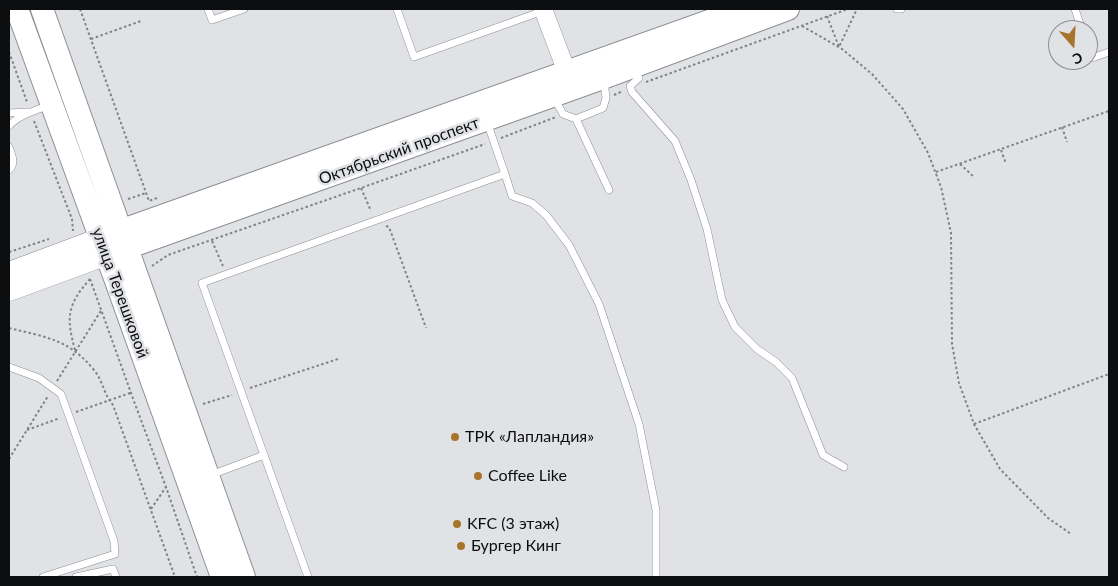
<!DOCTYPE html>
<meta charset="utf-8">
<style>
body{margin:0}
#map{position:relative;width:1118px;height:586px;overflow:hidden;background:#e0e2e5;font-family:Lato,sans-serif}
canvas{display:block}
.frame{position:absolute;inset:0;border:10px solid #0d0e0f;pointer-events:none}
.north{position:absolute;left:1048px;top:20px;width:50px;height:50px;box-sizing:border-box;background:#e0e2e5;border:1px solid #8c8d8f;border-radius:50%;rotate:161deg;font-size:14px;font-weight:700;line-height:20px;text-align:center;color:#0d0e0f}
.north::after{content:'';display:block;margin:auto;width:18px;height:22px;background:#a7742c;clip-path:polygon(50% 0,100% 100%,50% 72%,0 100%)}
</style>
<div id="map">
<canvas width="1118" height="586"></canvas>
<div class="frame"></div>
<div class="north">С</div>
</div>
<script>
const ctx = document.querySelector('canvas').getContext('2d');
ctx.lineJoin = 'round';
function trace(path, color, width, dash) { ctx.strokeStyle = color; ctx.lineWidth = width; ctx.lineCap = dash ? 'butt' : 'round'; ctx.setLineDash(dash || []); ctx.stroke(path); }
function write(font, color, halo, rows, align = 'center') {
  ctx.font = font + ' Lato,sans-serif'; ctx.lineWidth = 5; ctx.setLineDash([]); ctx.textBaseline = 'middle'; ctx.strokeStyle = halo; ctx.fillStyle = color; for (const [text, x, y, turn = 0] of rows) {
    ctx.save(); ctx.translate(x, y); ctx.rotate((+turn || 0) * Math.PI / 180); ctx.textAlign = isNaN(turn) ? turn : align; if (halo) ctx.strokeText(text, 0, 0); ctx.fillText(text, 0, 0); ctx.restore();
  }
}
const path = new Path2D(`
 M80 9 149 201 157 198
 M827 16 839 47 857 9
 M802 26 842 49 872 74 903 109 928 153 941 187 951 233 952 344 959 383 974 424 1000 469 1048 518 1071 534
 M91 39 141 21
 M9 52 27 102
 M646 82 848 9
 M614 95 623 91
 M34 121 72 219 73 231
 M1062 127 1067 142
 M501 138 556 117
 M1001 150 1006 164
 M960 164 973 176
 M936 172 1109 111
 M361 188 371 211
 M128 199 146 193
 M386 226 389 227 426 328
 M212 241 223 266
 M9 252 49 239
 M152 266 168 255 361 188 485 144
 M90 279 135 404 166 487 197 577
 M9 328C45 337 69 339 94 370 103 381 104 395 113 405L175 577
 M75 350C66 317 67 305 90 279
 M57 381 102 309
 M250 388 338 359
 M203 404 232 395
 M76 412 130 393
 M974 424 1109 374
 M27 430 60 418
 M9 459 48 396
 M151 509 166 487`);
const service = new Path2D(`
 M208 9 212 20 244 9
 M397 9 414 57 543 11
 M897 9H901
 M1075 9 1082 30
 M1088 47 1092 58 1109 52
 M639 78 630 86 632 92 675 141 691 180 707 229 722 300 735 327 757 349 776 362 792 378 823 455 844 467
 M554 98 563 114 576 119 603 108 606 98 604 81
 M9 113 28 112
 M576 119 609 190
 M487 122 505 174
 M9 126C18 115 37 110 50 105
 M9 147C12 156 16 163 9 170
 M9 367 39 378 61 394 114 541 115 554 43 577
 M211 475 264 455
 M76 577 113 569 116 577
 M308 577 202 283 505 174 512 196 532 203 546 215 569 245 599 304 639 424 656 510V577`);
const tertiary = new Path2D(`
 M543 9 571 83`);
const secondary = new Path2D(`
 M9 272 100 238
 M9 291 107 255`);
const primary = new Path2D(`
 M17 9 116 281 222 577
 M42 9 244 577
 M100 238 743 9
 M107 255 603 78 788 9`);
const markers = [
 [455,437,5,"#a7742c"],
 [478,476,5,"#a7742c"],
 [457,524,5,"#a7742c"],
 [461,546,5,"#a7742c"]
];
const streetNames = [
 ["Октябрьский проспект",399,151,-20],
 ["улица Терешковой",120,293,70]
];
const poiNames = [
 ["ТРК «Лапландия»",465,437],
 ["Coffee Like",488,476],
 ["KFC (3 этаж)",467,524],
 ["Бургер Кинг",471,546]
];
trace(service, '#8c8f92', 8);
trace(tertiary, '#8c8f92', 19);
trace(secondary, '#8c8f92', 21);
trace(primary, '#8c8f92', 24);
trace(path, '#808284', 2, [2.5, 2.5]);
trace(service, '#fff', 7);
trace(tertiary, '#fff', 18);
trace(secondary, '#fff', 20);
trace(primary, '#fff', 22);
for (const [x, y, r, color] of markers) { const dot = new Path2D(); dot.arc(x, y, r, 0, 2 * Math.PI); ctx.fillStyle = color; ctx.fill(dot); trace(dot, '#e0e2e5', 2); }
write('16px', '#0d0e0f', '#e0e2e5', streetNames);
write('16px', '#0d0e0f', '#e0e2e5', poiNames, 'left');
</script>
